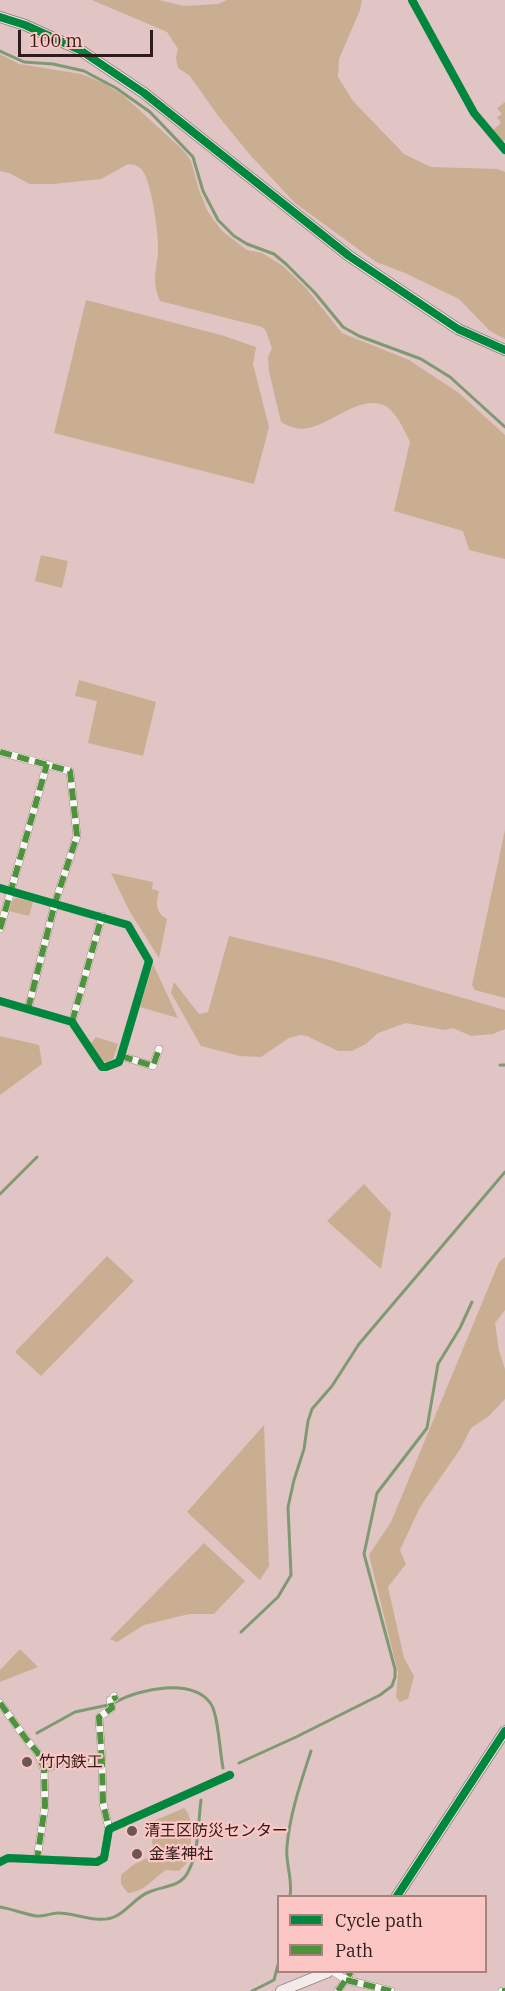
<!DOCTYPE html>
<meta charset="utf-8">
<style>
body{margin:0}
#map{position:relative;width:505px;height:1991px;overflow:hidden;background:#e0c5c4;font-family:"IBM Plex Serif",serif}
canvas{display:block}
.legend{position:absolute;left:277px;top:1895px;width:210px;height:78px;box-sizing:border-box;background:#fbc6c3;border:2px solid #a9827f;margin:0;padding:8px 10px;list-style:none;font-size:18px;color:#2e1b1a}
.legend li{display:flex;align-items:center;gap:12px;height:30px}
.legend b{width:30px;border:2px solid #a9827f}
.scale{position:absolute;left:18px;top:30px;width:135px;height:27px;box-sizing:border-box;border:3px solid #2e1b1a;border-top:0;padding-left:8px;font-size:18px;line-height:21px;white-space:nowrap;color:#2e1b1a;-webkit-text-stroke:4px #fbc6c3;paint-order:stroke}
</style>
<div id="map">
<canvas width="505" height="1991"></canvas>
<ul class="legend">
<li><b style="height:8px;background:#00873e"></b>Cycle path</li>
<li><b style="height:8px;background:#4e923c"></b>Path</li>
</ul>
<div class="scale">100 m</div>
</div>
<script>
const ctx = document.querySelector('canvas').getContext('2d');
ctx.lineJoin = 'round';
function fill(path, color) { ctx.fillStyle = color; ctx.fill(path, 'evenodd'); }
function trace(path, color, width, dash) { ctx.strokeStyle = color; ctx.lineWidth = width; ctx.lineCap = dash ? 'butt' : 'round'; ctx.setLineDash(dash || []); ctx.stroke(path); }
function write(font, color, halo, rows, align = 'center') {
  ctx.font = font + ' "IBM Plex Serif","Noto Sans JP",serif'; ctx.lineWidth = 4.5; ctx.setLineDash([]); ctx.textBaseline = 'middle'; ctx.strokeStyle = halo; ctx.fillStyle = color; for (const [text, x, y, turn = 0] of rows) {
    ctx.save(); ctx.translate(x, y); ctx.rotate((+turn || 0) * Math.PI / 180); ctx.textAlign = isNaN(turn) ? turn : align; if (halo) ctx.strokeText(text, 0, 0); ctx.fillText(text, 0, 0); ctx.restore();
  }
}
const green = new Path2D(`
 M92 0H159L184 6 218 4 227 0H362L360 10 339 59 338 77 353 101 404 154 431 167 498 169 505 172V339L490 331 459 299 405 273 376 262 295 203 251 156 219 117 190 76 178 68 176 58 178 49 167 32Z
 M0 54 19 64 81 74 104 83 124 96 183 150 191 161 199 190 208 212 222 231 247 250 262 253 283 266 306 288 342 333 409 360 459 393 505 435V559L469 550 463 531 394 511 410 442C405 431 397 414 387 407 362 392 331 425 308 428 298 430 290 427 281 422L269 371 268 357 272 348 266 331 262 327 160 301C151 279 157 271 158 251 159 234 152 187 144 173 141 167 135 164 128 164L101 179 53 184H30L9 173 0 171Z
 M505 102V140L502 141 493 130 501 123 497 117 502 114 497 108Z
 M86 300 221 335 256 347 253 364 269 427 254 484 54 433Z
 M41 555 68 561 62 588 35 581Z
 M79 680 156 702 143 756 88 743 97 701 75 696Z
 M505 830V998L475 990 472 985Z
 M111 873 153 882 152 889 159 891C156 903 155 912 167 919L159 958 130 912Z
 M16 898 33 902 29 916 9 911 13 900Z
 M229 936 330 960 505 1010V1029L493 1034 471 1036 453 1028 445 1030 406 1023 378 1033 366 1044 352 1051H338L307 1036 300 1035 289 1038 261 1057 240 1056 201 1046 171 993 174 982 199 1014 208 1012Z
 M153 964 178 1018 140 1007Z
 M0 1036 39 1045 42 1064 0 1095Z
 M96 1037 118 1044 113 1059 106 1062 102 1061 91 1043Z
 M364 1184 391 1213 381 1269 327 1221Z
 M107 1256 134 1281 41 1376 15 1352Z
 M505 1257V1310L495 1323 499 1351 505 1369V1399L489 1416 471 1428 461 1448 420 1507 400 1550 406 1564 388 1587 404 1658 414 1676 408 1699 400 1702 396 1697 398 1673 369 1555 391 1522 499 1262Z
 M264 1425 269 1566 260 1580 187 1512Z
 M204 1543 245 1581 214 1614H189L144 1625 117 1642 110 1639Z
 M20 1649 38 1667 0 1682V1670Z
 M184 1808C195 1817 192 1851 186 1864 185 1865 180 1870 179 1871L166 1870C153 1878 145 1892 128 1893L121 1884V1875L133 1865 153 1855 151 1822Z`);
const stream = new Path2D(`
 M0 51 24 62 53 64 84 71 116 88 150 112 193 157 203 191 218 220 234 236 247 244 274 254 286 264 315 293 343 327 359 336 421 359 450 377 505 427
 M500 1065H505
 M0 1194 37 1157
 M241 1632 278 1597 291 1575 288 1507 294 1480 304 1449 308 1421 312 1409 332 1386 359 1344 505 1172
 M116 1702C139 1689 193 1677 211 1704 218 1714 220 1753 223 1768
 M37 1733 75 1712 108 1705
 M239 1763 296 1737 380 1695 392 1686 395 1677V1669L364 1554 377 1493 427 1428 438 1364 460 1328 472 1302
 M290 1896C293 1879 285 1863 287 1846 290 1813 301 1782 311 1751
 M0 1907C12 1909 24 1914 36 1916 44 1917 50 1913 58 1913 77 1913 100 1925 116 1916 128 1910 136 1897 149 1892 163 1886 181 1887 188 1872 199 1852 198 1823 201 1800
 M252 1991 274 1980 278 1965`);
const street = new Path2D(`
 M412 0 474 113 505 150
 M0 752 70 771 77 836 55 903 28 1009
 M0 888 128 925 149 961 121 1056 119 1062 106 1067H102L72 1022 0 1001
 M0 929 47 764
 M72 1022 102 916
 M121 1056 153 1066 159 1049
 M0 1703 26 1739 38 1753 44 1769 45 1806 37 1859
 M102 1762 99 1717 112 1708 110 1700 115 1698 114 1696
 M44 1769 78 1757 102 1762 103 1803 109 1829
 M0 1862 8 1858 97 1862 104 1858 109 1829 230 1775
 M334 1972 346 1980 391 1991
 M338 1991 351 1972
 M502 1991H505`);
const secondary = new Path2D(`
 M0 17 25 25 80 50 144 93 349 256 458 329 505 350
 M397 1896 505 1731
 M281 1991 328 1972`);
const quiet = new Path2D(`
 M0 752 70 771 77 836 55 903 28 1009
 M0 929 47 764
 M72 1022 102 916
 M121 1056 153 1066 159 1049
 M0 1703 26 1739 38 1753 44 1769 45 1806 37 1859
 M102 1762 99 1717 112 1708 110 1700 115 1698 114 1696
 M44 1769 78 1757 102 1762 103 1803 109 1829
 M346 1980 391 1991
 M338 1991 351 1972
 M502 1991H505`);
const cycleway = new Path2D(`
 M412 0 474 113 505 150
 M0 17 25 25 80 50 144 93 349 256 458 329 505 350
 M0 888 128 925 149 961 121 1056 119 1062 106 1067H102L72 1022 0 1001
 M0 1862 8 1858 97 1862 104 1858 109 1829 230 1775
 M397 1896 505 1731`);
const markers = [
 [27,1762,6,"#6c5656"],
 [132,1831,6,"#6c5656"],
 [137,1854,6,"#6c5656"]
];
const poiNames = [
 ["竹内鉄工",39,1762],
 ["清王区防災センター",144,1831],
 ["金峯神社",149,1854]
];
fill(green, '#c9ae92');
trace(stream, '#7f9a73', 3);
trace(street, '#9b8786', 8);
trace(secondary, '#9b8786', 12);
trace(street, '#faf6f6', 7);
trace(secondary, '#f3eaea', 10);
trace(quiet, '#4e923c', 6, [12, 6]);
trace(cycleway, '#00873e', 8);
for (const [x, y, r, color] of markers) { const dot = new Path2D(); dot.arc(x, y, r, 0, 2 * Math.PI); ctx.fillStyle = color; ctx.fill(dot); trace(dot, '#fbc6c3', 2); }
write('16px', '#2e1b1a', '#fbc6c3', poiNames, 'left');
</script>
